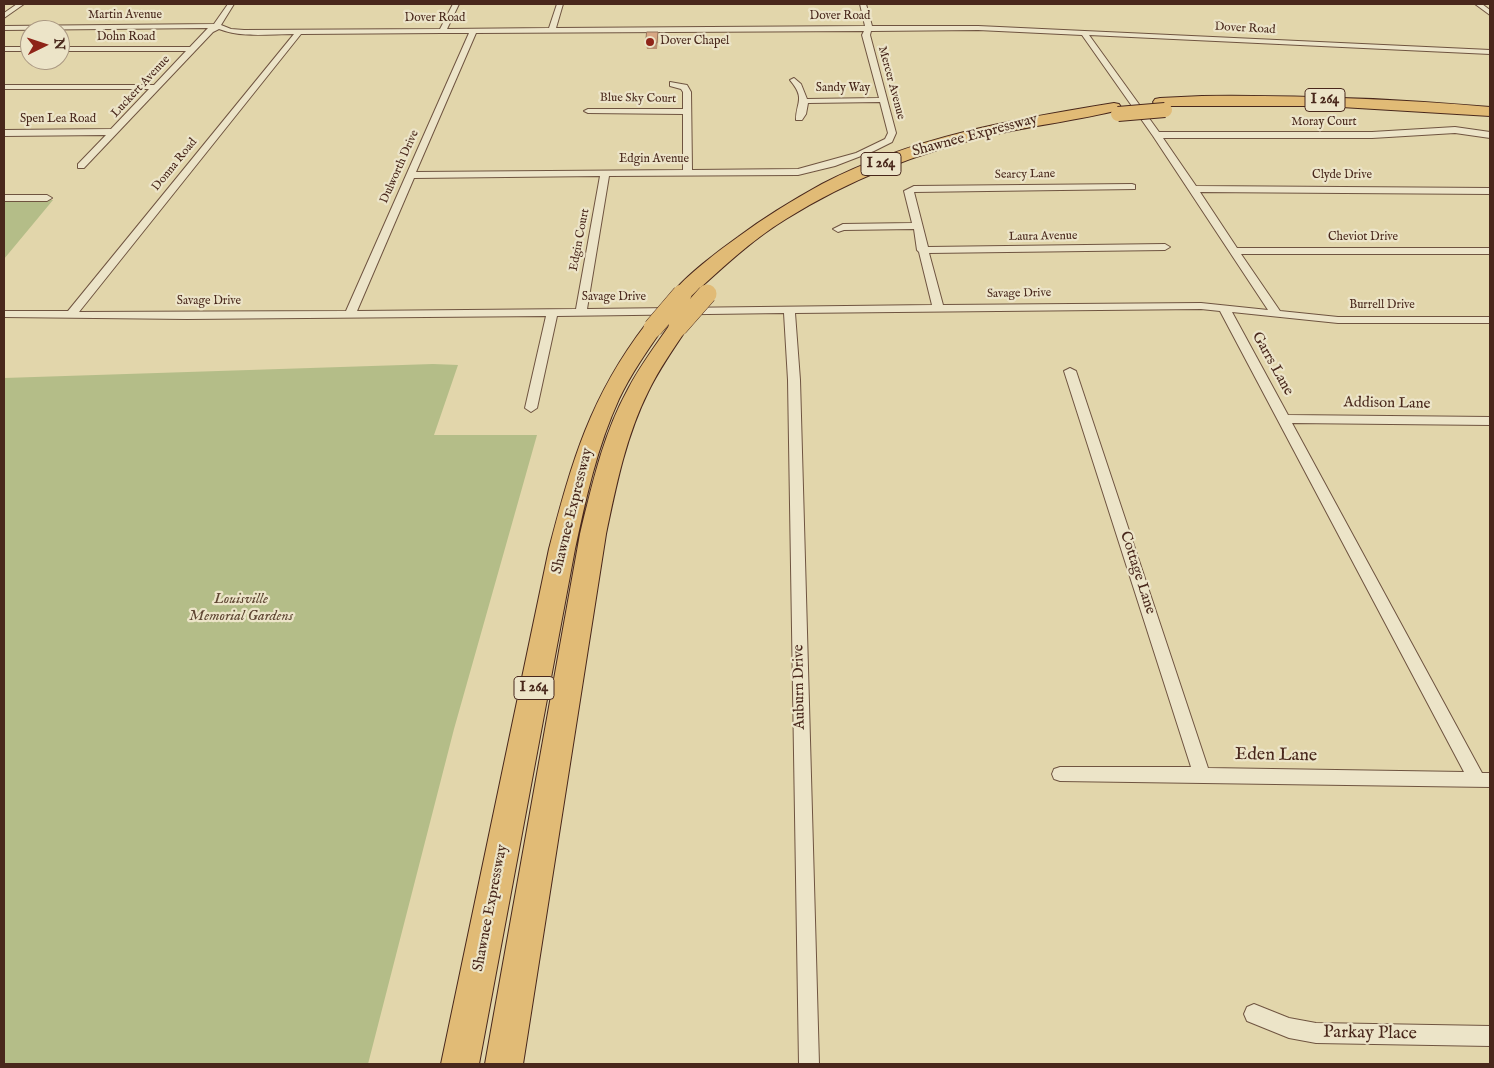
<!DOCTYPE html>
<style>
body{margin:0}
#map{position:relative;width:1494px;height:1068px;overflow:hidden;background:#e2d6ab;font-family:"IM FELL English",serif}
canvas{display:block}
.frame{position:absolute;inset:0;border:5px solid #49281c;pointer-events:none}
.north{position:absolute;left:20px;top:20px;width:50px;height:50px;box-sizing:border-box;background:#ece4c8;border:1px solid #ab9983;border-radius:50%;rotate:86deg;font-size:14px;font-weight:700;line-height:20px;text-align:center;color:#49281c}
.north::after{content:'';display:block;margin:auto;width:18px;height:22px;background:#8f2418;clip-path:polygon(50% 0,100% 100%,50% 72%,0 100%)}
</style>
<div id="map">
<canvas width="1494" height="1068"></canvas>
<div class="frame"></div>
<div class="north">N</div>
</div>
<script>
const ctx = document.querySelector('canvas').getContext('2d');
ctx.lineJoin = 'round';
function fill(path, color) { ctx.fillStyle = color; ctx.fill(path, 'evenodd'); }
function trace(path, color, width, dash) { ctx.strokeStyle = color; ctx.lineWidth = width; ctx.lineCap = dash ? 'butt' : 'round'; ctx.setLineDash(dash || []); ctx.stroke(path); }
function write(font, color, halo, rows, align = 'center') {
  ctx.font = font + ' "IM FELL English",serif'; ctx.lineWidth = 4.5; ctx.setLineDash([]); ctx.textBaseline = 'middle'; ctx.strokeStyle = halo; ctx.fillStyle = color; for (const [text, x, y, turn = 0] of rows) {
    ctx.save(); ctx.translate(x, y); ctx.rotate((+turn || 0) * Math.PI / 180); ctx.textAlign = isNaN(turn) ? turn : align; if (halo) ctx.strokeText(text, 0, 0); ctx.fillText(text, 0, 0); ctx.restore();
  }
}
const green = new Path2D(`
 M4 200H53L4 259Z
 M433 364 458 365 434 435H537L454 729 368 1064H4V378Z`);
const street = new Path2D(`
 M17 4H24L4 18V13Z
 M228 4H234L221 25 231 29 244 30 440 29 453 4H459L447 29 549 28 557 4H563L556 28 865 26 860 4H866L872 26H978L1490 50V54L1089 35 1159 132H1372L1455 127 1490 132V138L1455 133 1372 138H1163L1196 186 1490 188V194L1200 192 1237 248H1490V254H1241L1280 311 1338 317H1490V323H1338L1232 312 1288 415 1490 417V425L1292 423 1482 773H1490V787L1060 781 1054 779 1052 774 1054 769 1060 767H1191L1064 371 1070 368 1076 371 1208 768 1464 772 1220 311 1201 309 795 313 800 380 819 1064H799L788 380 784 313 557 316 537 408 531 412 525 408 546 316 187 319 4 317V311H68L294 34C269 34 242 38 219 29L213 32 84 168H78V164L106 135 4 136V130L111 129 149 89H4V85H154L186 51H60V47H190L208 28 4 30V26L214 24ZM978 30 1082 35 1153 136 1268 310 1201 303 943 305 929 253 1165 250 1170 247 1165 244 928 247 914 192 1135 189V185L1132 184 914 186 904 191 912 223 843 224 833 229 838 232 844 230 914 229 917 250 919 252 932 305 587 309 609 176 798 175 835 166 874 151 892 142 896 133 870 35 871 31ZM864 31 862 35 879 98 807 99 801 84 794 78 790 80C806 99 796 102 796 120H802L806 114 808 103 880 102 888 133 885 139 856 153 798 169 692 170 691 92 687 85 670 82V86L681 89 683 92V109H588L584 111 588 113 683 114V170L416 172 476 33ZM442 33H469L346 311 79 312 301 34ZM600 176 576 309 357 311 414 178Z
 M1475 4H1482L1490 10V15Z
 M4 47H30V51H4Z
 M4 195H47L52 198 47 201H4Z
 M1254 1004 1289 1018 1316 1023 1490 1026V1046L1316 1043 1289 1038 1247 1021 1244 1014 1247 1007Z`);
const highway = new Path2D(`
 M1202 96C1298 95 1394 99 1490 107V116L1325 106H1160L1155 105 1153 102 1155 99 1160 98Z
 M1114 103 1119 104 1121 107 1119 110C1079 120 1037 125 996 134 922 151 850 179 786 219 750 241 720 270 689 298L682 300 675 298 672 294C684 277 721 249 738 237 765 217 793 200 822 184 911 137 1015 119 1114 103Z
 M678 321 685 323 688 327C674 348 659 369 648 392 626 436 616 486 606 534L523 1064H485L580 534C592 485 603 435 627 391 639 367 656 345 671 323Z
 M653 322 660 324 663 328C647 351 631 374 619 399 597 447 586 498 575 549L479 1064H441L549 549C572 461 590 397 646 324Z`);
const highwayBridgeFar1 = new Path2D(`
 M1118 114 1165 110`);
const highwayBridge = new Path2D(`
 M678 327 707 294
 M653 328 682 294`);
const wall = new Path2D(`
 M658 32V38L657 49H647L646 43Z`);
const building = new Path2D(`
 M647 32H658L657 43H646Z`);
const markers = [
 [650,42,5,"#8f2418"]
];
const farStreetnames = [
 ["Martin Avenue",125,16],
 ["Dover Road",840,17],
 ["Dover Road",435,19],
 ["Dover Road",1245,29,3],
 ["Dohn Road",126,38],
 ["Mercer Avenue",891,83,75],
 ["Luckert Avenue",141,87,-47],
 ["Sandy Way",843,89],
 ["Blue Sky Court",638,99,1],
 ["Spen Lea Road",58,120],
 ["Moray Court",1324,123],
 ["Edgin Avenue",654,160],
 ["Donna Road",175,165,-51],
 ["Dulworth Drive",400,167,-66],
 ["Searcy Lane",1025,175,-1],
 ["Clyde Drive",1342,176],
 ["Laura Avenue",1043,237,-1],
 ["Cheviot Drive",1363,238],
 ["Edgin Court",580,240,-79],
 ["Savage Drive",1019,294,-1],
 ["Savage Drive",614,298],
 ["Savage Drive",209,302],
 ["Burrell Drive",1382,306]
];
const farPoinames = [
 ["Dover Chapel",660,42]
];
const shields = [
 [1325,100,40],
 [881,164,40],
 [534,688,40]
];
const shieldNames = [
 ["I 264",1325,100],
 ["I 264",881,164],
 ["I 264",534,688]
];
const streetNames = [
 ["Shawnee Expressway",975,136,-15],
 ["Garrs Lane",1272,364,61],
 ["Addison Lane",1387,404,1],
 ["Shawnee Expressway",573,511,-76],
 ["Cottage Lane",1137,573,72],
 ["Auburn Drive",800,687,-91],
 ["Shawnee Expressway",491,908,-79]
];
const parkNames = [
 ["Louisville",241,600],
 ["Memorial Gardens",241,617]
];
const nearStreetnames = [
 ["Eden Lane",1276,756,1],
 ["Parkay Place",1370,1034,1]
];
fill(green, '#b4bd88');
trace(street, '#6f5440', 2);
trace(highway, '#49281c', 2);
fill(street, '#ece4c8');
fill(highway, '#e1bb76');
trace(highwayBridgeFar1, '#49281c', 16, []);
trace(highwayBridge, '#49281c', 20, []);
trace(highwayBridgeFar1, '#e1bb76', 14);
trace(highwayBridge, '#e1bb76', 19);
fill(wall, '#b99071');
fill(building, '#d7a783');
trace(building, '#96755c', 1);
for (const [x, y, r, color] of markers) { const dot = new Path2D(); dot.arc(x, y, r, 0, 2 * Math.PI); ctx.fillStyle = color; ctx.fill(dot); trace(dot, '#ece4c8', 2); }
write('12px', '#49281c', '#ece4c8', farStreetnames);
write('12px', '#49281c', '#ece4c8', farPoinames, 'left');
for (const [x, y, w] of shields) { const box = new Path2D(); box.roundRect(x - w / 2, y - 11.5, w, 23, 4); ctx.fillStyle = '#ece4c8'; ctx.fill(box); trace(box, '#49281c', 1); }
write('bold 14px', '#49281c', null, shieldNames);
write('15px', '#49281c', '#ece4c8', streetNames);
write('italic 15px', '#5e4632', '#ece4c8', parkNames);
write('18px', '#49281c', '#ece4c8', nearStreetnames);
</script>
